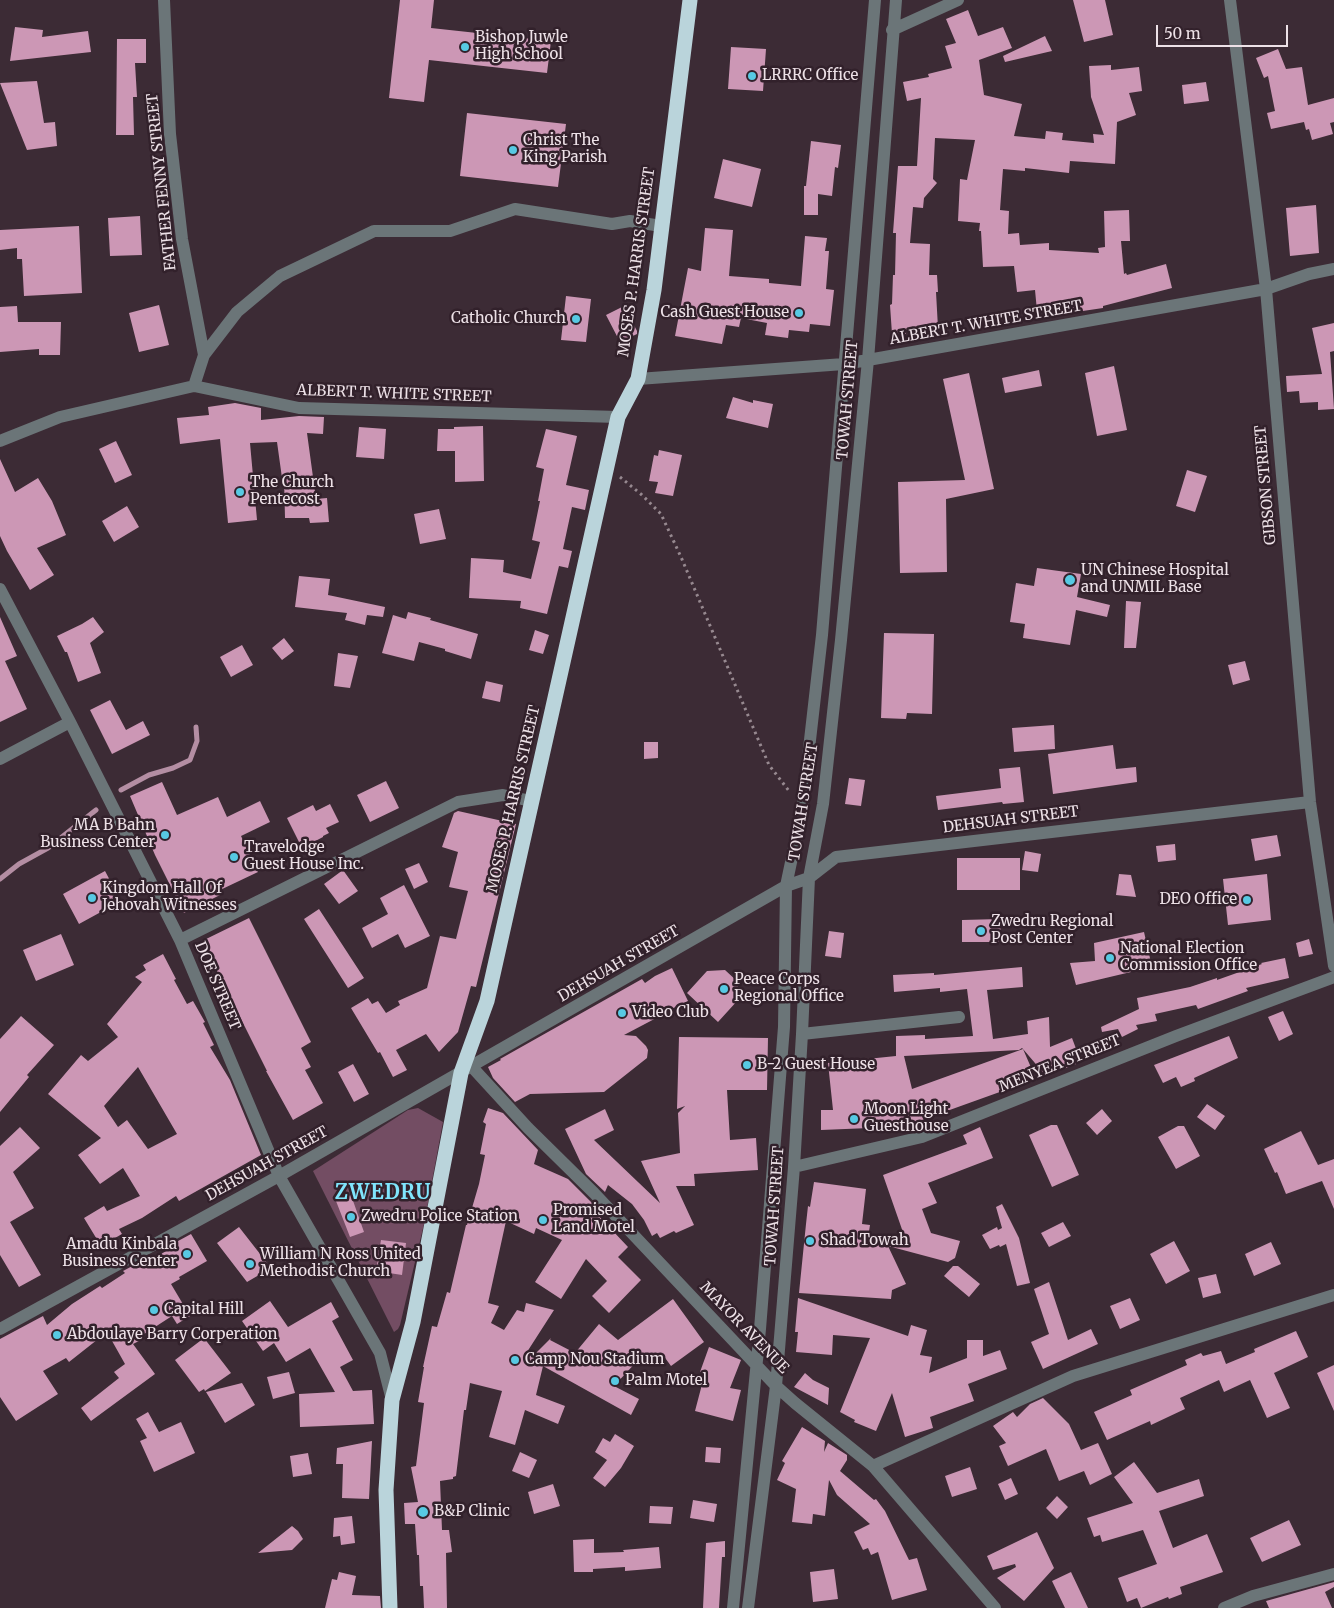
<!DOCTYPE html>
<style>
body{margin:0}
#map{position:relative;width:1334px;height:1608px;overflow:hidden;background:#3c2b35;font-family:Merriweather,serif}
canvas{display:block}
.scale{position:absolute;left:1156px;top:25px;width:132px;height:22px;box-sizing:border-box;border:2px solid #ede1e7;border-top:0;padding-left:6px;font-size:15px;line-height:18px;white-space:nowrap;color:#ede1e7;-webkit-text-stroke:4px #32212b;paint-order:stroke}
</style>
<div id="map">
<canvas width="1334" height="1608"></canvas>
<div class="scale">50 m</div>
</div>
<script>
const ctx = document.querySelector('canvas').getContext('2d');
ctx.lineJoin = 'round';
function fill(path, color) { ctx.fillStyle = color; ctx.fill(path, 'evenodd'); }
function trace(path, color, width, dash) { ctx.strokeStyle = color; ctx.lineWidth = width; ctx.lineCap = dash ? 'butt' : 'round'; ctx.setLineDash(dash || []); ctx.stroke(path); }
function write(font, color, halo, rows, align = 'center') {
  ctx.font = font + ' Merriweather,serif'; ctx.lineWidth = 5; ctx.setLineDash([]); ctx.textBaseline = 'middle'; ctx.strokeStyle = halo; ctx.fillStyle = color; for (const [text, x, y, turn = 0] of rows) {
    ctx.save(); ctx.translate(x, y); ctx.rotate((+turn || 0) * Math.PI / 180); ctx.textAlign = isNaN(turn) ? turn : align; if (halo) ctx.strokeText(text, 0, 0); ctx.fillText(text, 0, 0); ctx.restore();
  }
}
const green = new Path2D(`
 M418 1108 443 1122 424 1224 400 1325 398 1329 394 1332 313 1171 408 1110Z`);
const stream = new Path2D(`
 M121 790 149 775 173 768 190 760 197 741 196 727
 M0 879 19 864 48 848 96 810`);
const building = new Path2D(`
 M400 0H434L431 28 551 41 547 73 429 60 424 102 389 98Z
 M1073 0H1105L1113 35 1084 42Z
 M968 10 978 36 1003 27 1012 48 979 60 984 95 1022 104 1014 136 1045 139 1046 131 1063 133 1062 140 1094 143 1093 134 1104 135 1091 97 1089 66 1111 65V70L1139 67 1142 91 1129 93 1136 115 1117 122 1115 164 1070 161 1069 173 1025 168V171L1003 169 1000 210 1009 211 1008 234 1019 233 1020 245 1049 243V250L1099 253 1098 248 1105 247 1104 211 1129 210 1130 241H1121L1124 274 1126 273 1127 275 1166 264 1172 288 1103 306V308L1076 312 1037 311 1035 290 1017 292 1014 266 983 267 981 231H979L980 223 958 221 960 179 967 180 975 140 935 138 933 179 937 183 924 198 923 208 913 207 910 243 930 244 929 275H937L938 292H936L938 328 906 330V334H892L890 305 892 304 893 275H895L896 233H893L898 166H917L921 98 907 101 903 82 929 77 928 74 952 68 945 46 956 43 946 19Z
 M15 27 43 30 42 37 88 31 91 52 10 61Z
 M1045 36 1052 51 1005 62 1003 56Z
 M117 39H146V63H135L137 97H133L134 135H116Z
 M731 47 766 49 763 91 728 89Z
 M1278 49 1286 69 1302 67 1308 105 1334 98V122L1330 123 1333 134 1312 140 1309 129 1306 130 1304 122 1271 129 1267 113 1275 111 1268 76 1264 78 1256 58Z
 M37 81 44 123 55 122 57 146 27 150 0 83Z
 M1206 82 1209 101 1184 104 1182 85Z
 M467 113 566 124 558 187 460 176Z
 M811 141 841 145 838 168 835 167 832 196 818 194V215H804V186H806Z
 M723 159 761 169 752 207 714 198Z
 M1316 205 1319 253 1290 256 1286 208Z
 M140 216 142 255 110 256 108 218Z
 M79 226 82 293 24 296 22 259H17V248L0 250V230Z
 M705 228 733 230 729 276 769 279V283L801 286 805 236 827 238 825 251H829L826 289 834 290 830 326 810 324 809 332 789 330 788 338 765 335 767 323 741 318 739 327 726 325 722 344 675 336 688 268 701 271Z
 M566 296 591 299 586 342 561 340Z
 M159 305 169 345 139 352 129 313Z
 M17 306 18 322H61L60 355H39V349L0 352V307Z
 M624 306 637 331V334L620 342 606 315Z
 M1334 323V351L1330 352 1334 409 1318 410V402L1300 403 1299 391 1287 392 1286 376 1322 374 1312 328Z
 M1114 366 1127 430 1097 436 1085 373Z
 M1039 370 1042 386 1005 393 1002 378Z
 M969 373 994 489 946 499 947 572 900 573 898 482 965 480 943 379Z
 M733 397 753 403V400L773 404 768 428 726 418Z
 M235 403 261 408V420L299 416 324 417 323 434 307 433 316 499 327 498 329 522 310 523 309 518H285L284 477 282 478 277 442 250 443 257 520 228 523 220 439 180 444 177 418 209 415 208 407Z
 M483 426 484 481 455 482V451H437L438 429H454V427Z
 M359 427 386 429 384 459 356 457Z
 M546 429 577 436 566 485 589 490 585 510 572 507 563 549 572 551 568 568 559 566 547 614 520 608 521 601 469 598 471 558 504 560 503 572 531 579 540 542 532 540 540 501H538L544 469 536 467Z
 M116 441 132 475 115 483 99 449Z
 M659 450 682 455 673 496 655 493 658 482 649 481 654 455 658 456Z
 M0 459 15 492 38 478 52 501 66 535 37 548 54 575 30 590 7 551 0 536Z
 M1187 470 1207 476 1195 512 1176 506Z
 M127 506 139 527 114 542 102 521Z
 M439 509 446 539 420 544 414 514Z
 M1037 568 1081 574 1077 597 1110 605 1107 617 1076 610 1070 645 1023 638 1025 624 1010 622 1016 583 1034 586Z
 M299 576 330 579 328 595 385 607 383 617 367 615 365 625 345 620 347 613 295 607Z
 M1126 601 1141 602 1136 648H1124Z
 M408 612 431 618 430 620 478 634 471 659 445 651V649L419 642 414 661 382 653 393 615 406 619Z
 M0 617 17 656 5 661 27 709 0 722Z
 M93 617 104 632 90 643 101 673 78 682 67 652H65L57 636 82 624Z
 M535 630 549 635 543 654 529 650Z
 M884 633 934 634 932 714 907 713 906 719 881 718Z
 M284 638 294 651 282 660 272 648Z
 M242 645 253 665 231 677 220 657Z
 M338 653 358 656 350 688 334 686Z
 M1245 661 1250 680 1233 685 1228 665Z
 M486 681 503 685 500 702 482 698Z
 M110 700 126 730 143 721 150 735 112 754 90 710Z
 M1054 725 1055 749 1014 752 1012 728Z
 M644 742H658V758L644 759Z
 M1113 745 1116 769 1136 767 1137 782 1053 794 1048 754Z
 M1020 767 1024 802 1003 804 1002 802 938 810 936 796 1001 788 999 769Z
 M849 778 865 780 861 806 845 804Z
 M386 781 399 808 370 822 357 795Z
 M162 782 177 815 218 797 227 817 260 801 270 822 241 836 258 872 218 891 220 895 184 913 155 855 130 796Z
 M330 804 339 822 326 828 329 833 323 836V837L302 848 287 818 313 805 316 811Z
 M458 811 516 824 476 987 471 986 458 1032 439 1052 426 1034 396 1050 407 1070 393 1077 380 1052 378 1053 351 1008 368 998 372 1004 378 1001 386 1013 400 1005 398 1001 427 988 440 936 456 939 468 891 449 887 458 852 442 847 454 813Z
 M1277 835 1281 856 1255 861 1251 839Z
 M1175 844 1176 860 1158 862 1156 846Z
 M1025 851 1041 854 1038 872 1022 870Z
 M957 858H1020V890H957Z
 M419 863 428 882 414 889 405 869Z
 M343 870 358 891 339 904 324 884Z
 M105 871 121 901 79 924 63 894Z
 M1119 874 1131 875 1136 897 1116 895Z
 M1267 874 1271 920 1228 925 1223 879Z
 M404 885 430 936 405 948 398 934 372 948 362 928 388 914 380 898Z
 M319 909 364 978 348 988 304 919Z
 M249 918 311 1042 301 1048 311 1067 305 1070 323 1103 293 1120 266 1071H267L202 941Z
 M1000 919 1001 942H962V920Z
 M829 931 844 933 841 958 825 956Z
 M1144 932 1152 967 1076 985 1070 963 1095 961 1094 943Z
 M61 934 74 965 36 981 23 950Z
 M1309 939 1313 954 1299 957 1296 943Z
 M163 954 176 979 174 980 187 1004 193 1001 205 1022 203 1023 214 1045 210 1047 230 1080 261 1155 179 1201 176 1196 142 1218 119 1229 122 1234 101 1246 84 1218 104 1206 107 1211 140 1196 123 1168 100 1184 78 1155 101 1138 48 1094 81 1055 88 1061 118 1037 107 1024 142 982 135 977 146 970 143 965ZM138 1067 177 1134 148 1149 127 1120 118 1127 104 1106Z
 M1285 958 1289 978 1246 988 1248 991 1198 1009 1196 1005 1155 1014 1157 1021 1136 1025 1138 1029 1122 1037 1118 1029 1102 1032 1101 1027 1139 1009 1137 998 1190 987 1217 978V980L1262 964 1261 963Z
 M1022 967 1023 987 987 990 993 1039 1028 1034 1027 1021 1049 1017 1050 1047 1072 1038 1081 1062 1046 1076 1023 1049 1036 1079 919 1121 894 1127 821 1130V1110H833L828 1063 896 1056V1036L925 1035V1039L973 1036 967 989 940 992V988L894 992 893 975 934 973V975ZM1022 1048 1023 1049 912 1089 904 1056 1019 1050Z
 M672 968 688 1001 661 1014 662 1015 624 1035 636 1036 646 1046 648 1050 647 1058 604 1092 530 1094 515 1102 493 1078 488 1067 501 1060 500 1059 642 979 645 983 655 976Z
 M725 970 738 982V1000L718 1022 687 993 707 971Z
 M1283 1011 1293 1034 1279 1041 1268 1017Z
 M21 1016 54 1045 27 1075 29 1077 0 1112V1039Z
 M1229 1036 1238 1058 1194 1078 1195 1081 1181 1087 1176 1077 1163 1083 1154 1065Z
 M679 1037 768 1038 767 1090H727L730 1140 756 1138 758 1170 694 1174 695 1186H676L694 1225 676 1233 674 1231 660 1238 657 1233 652 1236 644 1220 632 1204 608 1185 605 1192 586 1174 565 1129 605 1109 614 1130 594 1140 660 1203 641 1161 680 1153 678 1113 685 1106 677 1109Z
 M353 1064 369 1094 354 1102 338 1072Z
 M1207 1104 1225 1116 1215 1130 1197 1117Z
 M488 1108 503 1113 538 1150 534 1164 568 1179 597 1208 595 1212 628 1247 618 1257 641 1280 609 1313 592 1296 607 1281 586 1259 561 1299 535 1282 562 1240 536 1228 534 1234 506 1221 488 1303 499 1306 491 1323 504 1330 517 1310 524 1312 526 1303 554 1310 527 1352 533 1356 551 1338 550 1340 575 1353 599 1324 618 1340 673 1299 704 1342 671 1366 663 1355 647 1366 640 1358 614 1386 639 1399 631 1415 543 1366 536 1395 565 1406 558 1424 525 1410 515 1445 489 1437 502 1391 470 1383 466 1410H464L456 1476 453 1477V1479L440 1481 442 1530H449L452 1552 446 1553 447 1608H424L423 1586H420L419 1555H417L415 1524H405L404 1503 418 1502 411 1467 416 1466 424 1403 418 1402 424 1367H423L432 1326 437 1327 447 1292 450 1293 466 1225H467L479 1184 485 1155 480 1154 486 1124 483 1122Z
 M1102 1109 1112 1121 1097 1135 1086 1123Z
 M1051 1125H1057L1079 1175 1052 1187 1029 1135Z
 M1178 1126H1184L1200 1156 1176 1169 1158 1137Z
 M20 1127 40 1148 13 1172 34 1208 10 1222 41 1275 19 1287 0 1255V1146Z
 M980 1127 993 1158 928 1183 937 1203 922 1209 931 1233 960 1241 955 1258 948 1262 888 1246 906 1284 892 1290 891 1299 799 1293 806 1224 808 1206 810 1207 814 1182 866 1189 862 1224 870 1225 868 1238H905L883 1175 967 1144 963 1135Z
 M1301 1131 1318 1165 1334 1159V1209L1322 1181 1286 1194 1277 1172 1275 1173 1264 1149Z
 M351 1195 364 1232 350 1237 336 1201Z
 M1002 1204 1019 1238 1030 1283 1017 1286 1006 1244 1000 1247 999 1245 990 1249 982 1235 997 1227 998 1230 1002 1228 996 1207Z
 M1063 1222 1071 1236 1049 1247 1041 1233Z
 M239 1227 271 1268 247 1282 217 1243Z
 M191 1234 207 1261 179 1277 180 1279 171 1284 190 1316 177 1324 172 1316 138 1338 139 1341 133 1344 155 1374 91 1421 81 1408 119 1378 114 1372 125 1364 107 1332 69 1362 66 1358 43 1371 58 1394 16 1421 0 1397V1339L43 1316 47 1325 72 1304 100 1286 102 1288 125 1273 123 1271 138 1263 140 1266 168 1250 167 1247Z
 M381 1240 406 1243 402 1275 376 1271Z
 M1174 1241 1190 1271 1166 1284 1150 1254Z
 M1271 1242 1281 1264 1254 1276 1245 1254Z
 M953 1266H958L980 1284 969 1297 944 1276Z
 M1216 1274 1221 1293 1203 1298 1198 1278Z
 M1049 1282 1068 1340 1091 1329 1098 1344 1043 1369 1031 1342 1049 1334 1034 1289Z
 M798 1298 908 1336 911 1325 927 1330 920 1355 932 1357 929 1373 967 1358V1340H983V1356L1000 1350 1007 1369 968 1384 974 1401 930 1417 933 1428 905 1437 892 1393 876 1431 854 1422 855 1420 840 1412 870 1338 833 1335 832 1355 796 1352 798 1332H795Z
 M1130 1298 1140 1320 1120 1329 1110 1306Z
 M270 1301 288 1327 331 1302 339 1317 332 1321 353 1360 340 1367 353 1391 372 1390 374 1424 300 1427 299 1394 335 1392 310 1348 286 1362 274 1343 263 1351 242 1321Z
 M1296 1331 1308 1357 1274 1373 1290 1408 1267 1418 1250 1380 1224 1392 1219 1380 1180 1398 1185 1409 1151 1425 1150 1421 1107 1440 1094 1412 1132 1395 1130 1390 1187 1365 1185 1360 1201 1353 1203 1356 1221 1351 1226 1364 1255 1352 1254 1349Z
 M204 1338 231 1373 205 1391 204 1389 199 1392 175 1360Z
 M709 1347 741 1360 730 1388 741 1390 733 1421 695 1411 705 1373 700 1372Z
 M1334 1365V1411L1317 1373Z
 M289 1372 295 1393 273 1399 267 1377Z
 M805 1373 813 1380 829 1388 828 1405 794 1387Z
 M242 1383 255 1405 225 1423 206 1392Z
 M1043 1398 1069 1424 1081 1450 1098 1443 1112 1474 1090 1485 1084 1471 1059 1481 1046 1449 1008 1466 999 1446 1006 1443 993 1426 1013 1412 1017 1417 1030 1404Z
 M148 1412 159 1432 181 1422 195 1453 154 1472 140 1441 147 1438 136 1419Z
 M802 1427 825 1441 824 1452 828 1443 847 1455V1460L840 1471 874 1500 876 1499 885 1511 909 1560 917 1558 927 1590 892 1600 878 1552 871 1555 868 1548 863 1550 854 1532 870 1524 837 1495 829 1480 825 1516 813 1514 812 1524 792 1522 796 1489 777 1480 785 1463 782 1461Z
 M615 1434 634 1446 621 1468 605 1487 593 1478 607 1460 595 1452 603 1438 610 1442Z
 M372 1441 369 1499 342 1498 343 1464H336L337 1448Z
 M706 1447 721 1448 720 1463 705 1462Z
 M520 1452 537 1460 529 1478 512 1471Z
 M308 1453 312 1474 293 1477 290 1456Z
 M1134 1462 1157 1493 1199 1479 1204 1496 1159 1511 1173 1548 1207 1534 1223 1572 1180 1587 1182 1594 1169 1599 1168 1597 1141 1608 1137 1598 1127 1602 1118 1578 1157 1564 1143 1530 1102 1542 1100 1535 1094 1537 1087 1518 1133 1503 1114 1477Z
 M970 1467 977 1489 952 1497 945 1476Z
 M1011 1478 1018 1494 1005 1500 998 1484Z
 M553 1484 560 1506 534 1514 528 1492Z
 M1057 1496 1068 1507 1057 1519 1046 1508Z
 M693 1500 717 1504 714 1522 690 1518Z
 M650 1506 673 1507 671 1524 649 1523Z
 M352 1516 355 1543 341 1545 340 1536 333 1537 334 1518Z
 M1289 1520 1301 1545 1262 1562 1250 1538Z
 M292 1526 298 1531 303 1539 292 1550 258 1553Z
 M1037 1532 1054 1568 1024 1601 997 1578 1016 1567 1015 1564 993 1570 987 1556Z
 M594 1539V1553L624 1552 623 1550 659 1547 661 1568 625 1571V1567L593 1569V1572H574L573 1540Z
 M725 1541V1557H722L719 1608H703L706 1543Z
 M834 1569 838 1599 813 1602 810 1572Z
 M339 1572 356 1576 352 1595 380 1596 381 1608H325L332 1579 337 1580Z
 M1071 1572 1088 1608H1065L1052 1581Z
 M1334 1582V1587L1325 1592 1332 1608H1269L1266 1601Z`);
const path = new Path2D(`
 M620 477 642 495 661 514 681 557 769 765 789 791`);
const minor = new Path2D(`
 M164 0 170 134 182 239 204 355 194 386
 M1230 0 1266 289 1310 802 1334 966
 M892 30 958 0
 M204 355 237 312 280 276 374 231H450L515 209 612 224 630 221 661 226
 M638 379 844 364 868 360 1266 289 1309 274 1334 269
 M0 441 60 417 194 386 299 408 618 417
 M0 589 70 722 180 940 279 1176 380 1353 392 1400
 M0 759 70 722
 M180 940 458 802 503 795 531 801
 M802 1034 959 1017
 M472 1067 528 1128 594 1193 776 1386 795 1403 873 1466 995 1608
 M794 1167 922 1137 1176 1036 1334 977
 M0 1329 279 1176 786 886 809 878 836 857 1310 802
 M873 1466 1073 1376 1334 1295
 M733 1608 760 1329 784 1027 786 886 802 810 822 635 875 0
 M748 1608 776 1386 794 1167 802 1034 809 878 823 804 841 640 868 360 896 0
 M1224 1608 1253 1596 1334 1574`);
const highway = new Path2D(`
 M390 1608 386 1490 392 1400 413 1322 461 1073 487 1001 618 417 638 379 654 290 690 0`);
const markers = [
 [465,47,5,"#57c9e3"],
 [752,76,5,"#57c9e3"],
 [513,150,5,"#57c9e3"],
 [799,313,5,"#57c9e3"],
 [576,319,5,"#57c9e3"],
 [240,492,5,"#57c9e3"],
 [1070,580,6,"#57c9e3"],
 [165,835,5,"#57c9e3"],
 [234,857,5,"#57c9e3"],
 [92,898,5,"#57c9e3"],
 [1247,900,5,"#57c9e3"],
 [981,931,5,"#57c9e3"],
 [1110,958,5,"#57c9e3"],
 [724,989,5,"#57c9e3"],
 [622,1013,5,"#57c9e3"],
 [747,1065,5,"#57c9e3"],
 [854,1119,5,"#57c9e3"],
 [351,1217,5,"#57c9e3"],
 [543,1220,5,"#57c9e3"],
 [810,1241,5,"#57c9e3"],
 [187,1254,5,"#57c9e3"],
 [250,1264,5,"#57c9e3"],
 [154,1310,5,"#57c9e3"],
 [57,1335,5,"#57c9e3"],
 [515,1360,5,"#57c9e3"],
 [615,1381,5,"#57c9e3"],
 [423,1512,6,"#57c9e3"]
];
const poiNames = [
 ["Bishop Juwle",475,38],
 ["High School",475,55],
 ["LRRRC Office",762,76],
 ["Christ The",523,141],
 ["King Parish",523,158],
 ["Cash Guest House",789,313,"right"],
 ["Catholic Church",566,319,"right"],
 ["The Church",250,483],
 ["Pentecost",250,500],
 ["UN Chinese Hospital",1081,571],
 ["and UNMIL Base",1081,588],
 ["MA B Bahn",155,826,"right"],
 ["Business Center",155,843,"right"],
 ["Travelodge",244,848],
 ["Guest House Inc.",244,865],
 ["Kingdom Hall Of",102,889],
 ["Jehovah Witnesses",102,906],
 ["DEO Office",1237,900,"right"],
 ["Zwedru Regional",991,922],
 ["Post Center",991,939],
 ["National Election",1120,949],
 ["Commission Office",1120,966],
 ["Peace Corps",734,980],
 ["Regional Office",734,997],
 ["Video Club",632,1013],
 ["B-2 Guest House",757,1065],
 ["Moon Light",864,1110],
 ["Guesthouse",864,1127],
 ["Promised",553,1211],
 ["Land Motel",553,1228],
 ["Zwedru Police Station",361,1217],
 ["Shad Towah",820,1241],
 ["Amadu Kinbala",177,1245,"right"],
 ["Business Center",177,1262,"right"],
 ["William N Ross United",260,1255],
 ["Methodist Church",260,1272],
 ["Capital Hill",164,1310],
 ["Abdoulaye Barry Corperation",67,1335],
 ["Camp Nou Stadium",525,1360],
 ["Palm Motel",625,1381],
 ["B&P Clinic",434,1512]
];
const streetNames = [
 ["FATHER FENNY STREET",162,182,-96],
 ["MOSES P. HARRIS STREET",637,262,-82],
 ["ALBERT T. WHITE STREET",986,323,-10],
 ["ALBERT T. WHITE STREET",394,394,2],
 ["TOWAH STREET",848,400,-85],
 ["GIBSON STREET",1266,485,-95],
 ["MOSES P. HARRIS STREET",514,799,-77],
 ["TOWAH STREET",804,802,-81],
 ["DEHSUAH STREET",1011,820,-7],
 ["DEHSUAH STREET",619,964,-30],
 ["DOE STREET",217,986,67],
 ["MENYEA STREET",1060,1064,-22],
 ["DEHSUAH STREET",267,1164,-29],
 ["TOWAH STREET",775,1206,-86],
 ["MAYOR AVENUE",744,1328,46]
];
const districtNames = [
 ["ZWEDRU",383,1193]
];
fill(green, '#734d63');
trace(stream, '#b48ea3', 5);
fill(building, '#cc97b5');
trace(path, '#978990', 3, [2.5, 4]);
trace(minor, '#6b7578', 12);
trace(highway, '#bad4db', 15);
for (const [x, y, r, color] of markers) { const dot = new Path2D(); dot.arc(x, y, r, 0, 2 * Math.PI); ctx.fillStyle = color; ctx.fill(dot); trace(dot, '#32212b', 2); }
write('15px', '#ede1e7', '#32212b', poiNames, 'left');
write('15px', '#ede1e7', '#32212b', streetNames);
ctx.letterSpacing = '1px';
write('bold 20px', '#80e5fd', '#32212b', districtNames);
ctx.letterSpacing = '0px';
</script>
